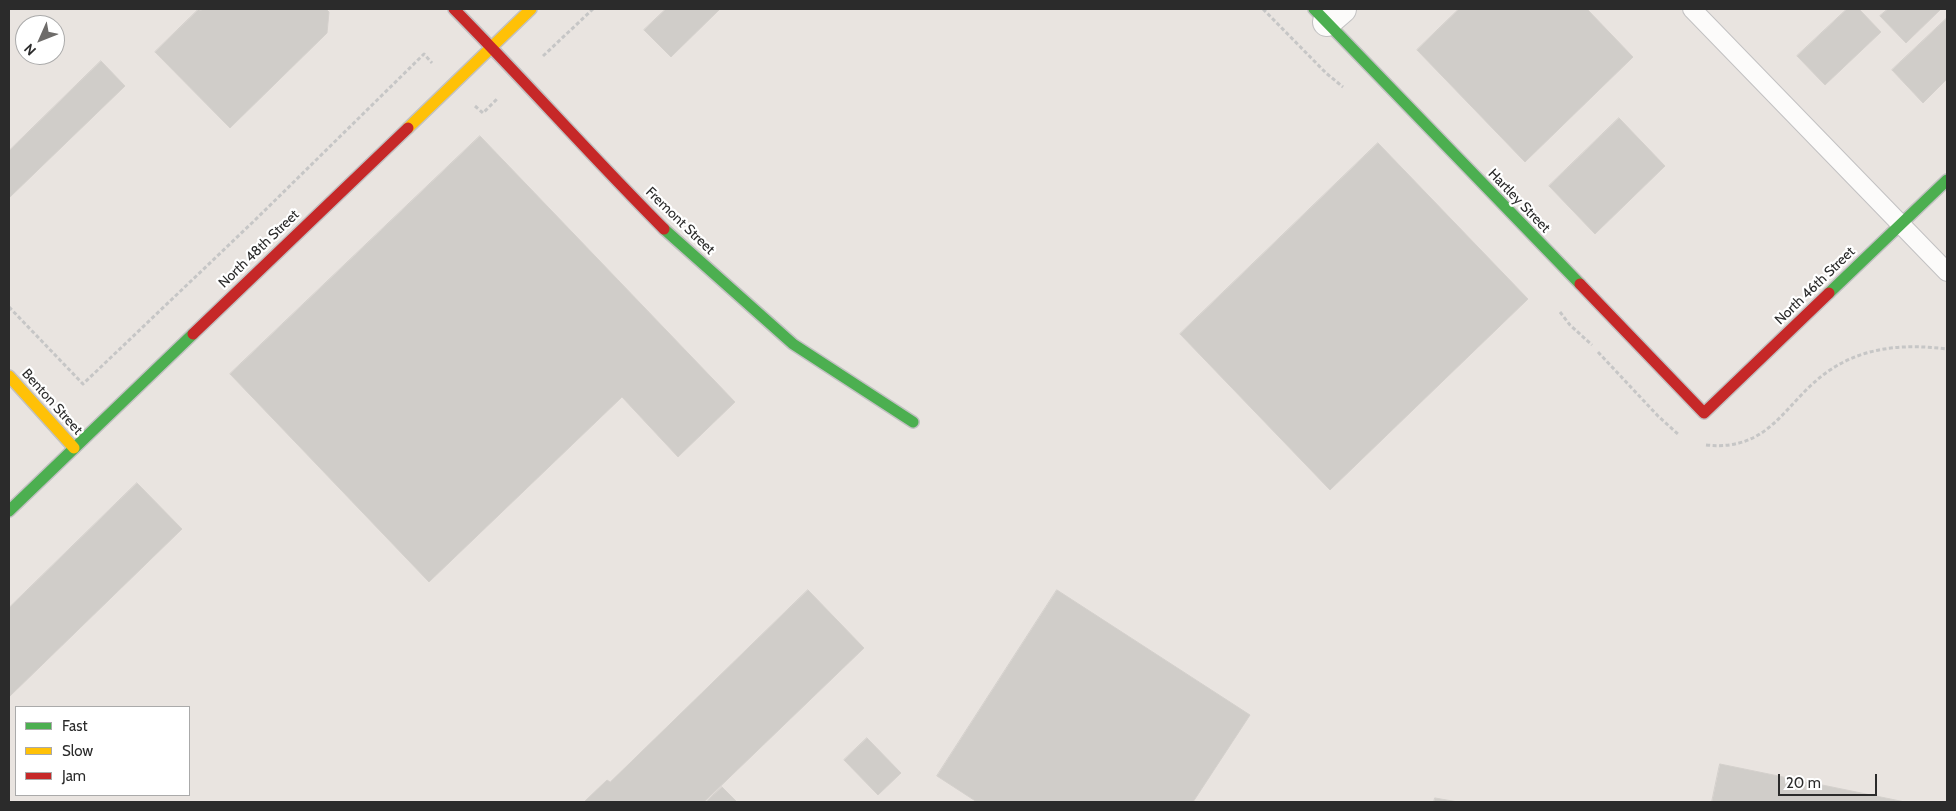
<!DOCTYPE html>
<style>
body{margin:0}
#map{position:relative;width:1956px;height:811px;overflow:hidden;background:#e9e4e0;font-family:Cabin,sans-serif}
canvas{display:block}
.frame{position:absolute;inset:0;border:10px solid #2b2b2b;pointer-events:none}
.legend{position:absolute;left:15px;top:706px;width:175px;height:90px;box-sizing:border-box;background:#fff;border:1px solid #aaa;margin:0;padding:6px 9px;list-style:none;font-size:15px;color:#2b2b2b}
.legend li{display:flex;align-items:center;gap:10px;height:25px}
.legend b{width:25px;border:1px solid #aaa}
.north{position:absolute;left:15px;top:15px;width:50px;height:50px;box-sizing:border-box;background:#fff;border:1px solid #aaa;border-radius:50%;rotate:226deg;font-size:14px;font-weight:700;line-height:20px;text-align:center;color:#2b2b2b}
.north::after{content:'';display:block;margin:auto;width:18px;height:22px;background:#6e6c6a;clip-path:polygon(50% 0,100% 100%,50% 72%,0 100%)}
.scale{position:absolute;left:1778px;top:774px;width:99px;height:22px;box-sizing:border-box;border:2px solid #2b2b2b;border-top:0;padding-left:6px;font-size:15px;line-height:18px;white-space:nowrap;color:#2b2b2b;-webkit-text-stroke:4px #fff;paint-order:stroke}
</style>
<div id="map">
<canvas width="1956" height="811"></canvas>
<div class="frame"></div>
<ul class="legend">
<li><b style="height:6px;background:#4caf50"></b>Fast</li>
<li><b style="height:6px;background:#ffc107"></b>Slow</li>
<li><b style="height:6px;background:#c62828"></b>Jam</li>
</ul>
<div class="north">N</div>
<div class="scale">20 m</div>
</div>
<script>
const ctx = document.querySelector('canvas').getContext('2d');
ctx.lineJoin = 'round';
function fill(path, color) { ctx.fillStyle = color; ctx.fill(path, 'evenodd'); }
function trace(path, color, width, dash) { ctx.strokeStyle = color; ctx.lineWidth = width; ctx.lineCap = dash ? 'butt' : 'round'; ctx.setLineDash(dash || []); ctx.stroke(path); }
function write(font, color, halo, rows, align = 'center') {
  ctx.font = font + ' Cabin,sans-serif'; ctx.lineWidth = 4.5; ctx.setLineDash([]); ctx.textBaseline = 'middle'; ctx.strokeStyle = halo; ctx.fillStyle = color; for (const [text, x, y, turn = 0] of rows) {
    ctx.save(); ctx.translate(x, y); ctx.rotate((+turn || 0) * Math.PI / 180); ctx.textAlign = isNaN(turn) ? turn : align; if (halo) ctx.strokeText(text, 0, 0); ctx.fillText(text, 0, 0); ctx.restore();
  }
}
const building = new Path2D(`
 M199 9 200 11 203 9H326L329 12 327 33 230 128 155 52Z
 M666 9H720L671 57 644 30Z
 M1459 9H1587L1633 57 1525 162 1417 50Z
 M1847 9H1859L1881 32 1825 85 1797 56Z
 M1888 9H1941L1906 43 1880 16Z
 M1947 18V79L1923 103 1892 70Z
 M101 61 125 86 9 198V151Z
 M1619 118 1665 166 1595 234 1549 186Z
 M480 136 735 402 678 457 622 397 429 582 230 374Z
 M1378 143 1528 299 1330 490 1180 334Z
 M137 483 182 529 9 697V608Z
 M808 590 864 648 704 802H584L607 780 610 782Z
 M1057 590 1250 715 1193 802H977L937 776Z
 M867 738 901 773 878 795 844 760Z
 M1720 764 1905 802H1712Z
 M722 787 737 802H706Z
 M1435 798 1458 802H1434Z`);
const path = new Path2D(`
 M1263 9 1326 73 1343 87
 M543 56 593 9
 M475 106 483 113 498 98
 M9 307 83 384 254 221 424 54 432 63
 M1560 312 1570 325 1592 345
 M1598 352 1658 416 1679 435
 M1706 445C1772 452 1784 401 1830 370 1866 346 1906 344 1947 349`);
const lane = new Path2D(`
 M1692 9 1947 272`);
const street = new Path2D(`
 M1327 22 1342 9`);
const fast = new Path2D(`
 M1314 9 1580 284
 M664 229 793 344 913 422
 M1829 293 1947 180
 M9 511 193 334`);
const slow = new Path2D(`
 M408 128 531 9
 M9 376 74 448`);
const jam = new Path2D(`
 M454 9C525 81 592 157 664 229
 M1580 284 1704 413 1829 293
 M193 334 408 128`);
const streetNames = [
 ["Hartley Street",1519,201,46],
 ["Fremont Street",680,221,44],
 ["North 48th Street",259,249,-44],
 ["North 46th Street",1815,286,-44],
 ["Benton Street",52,402,48]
];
fill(building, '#d0cdc9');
trace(building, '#d4d0cc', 1);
trace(lane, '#c2c1c2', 20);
trace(street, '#c2c1c2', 30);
trace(fast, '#c2c1c2', 14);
trace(slow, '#c2c1c2', 14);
trace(jam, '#c2c1c2', 14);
trace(path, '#c6c6c6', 3, [4, 2.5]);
trace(lane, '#fcfbfa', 18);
trace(street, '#fcfbfa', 28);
trace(fast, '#4caf50', 11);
trace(slow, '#ffc107', 11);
trace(jam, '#c62828', 11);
write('14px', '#2b2b2b', '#fff', streetNames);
</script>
